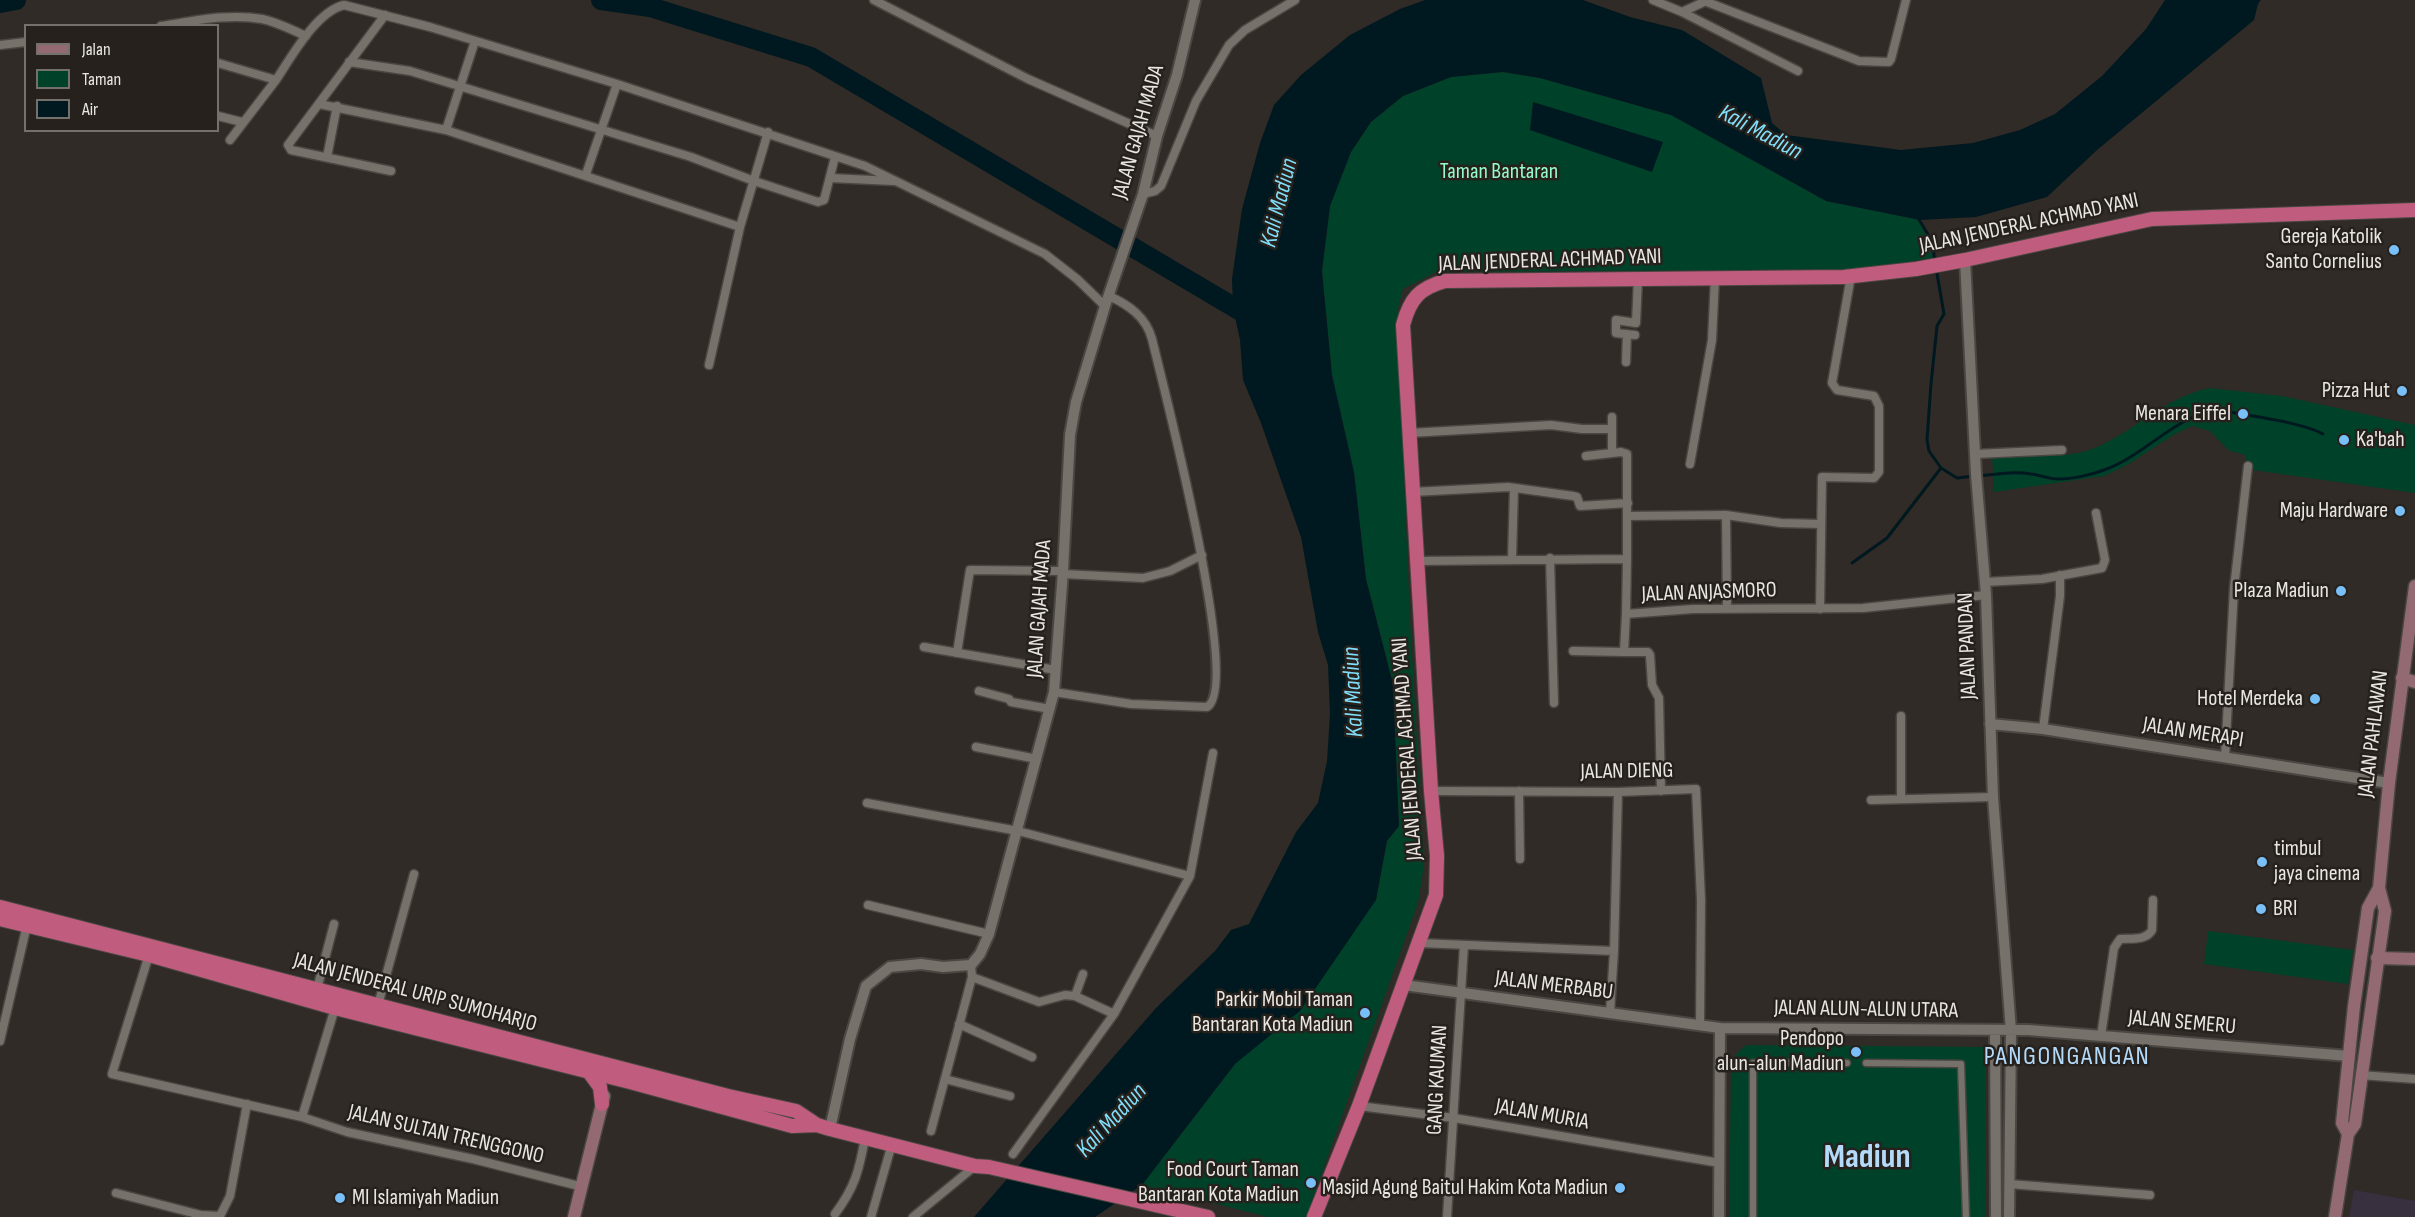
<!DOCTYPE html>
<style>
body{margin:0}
#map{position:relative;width:2415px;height:1217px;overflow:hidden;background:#302b26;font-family:"Sofia Sans Condensed",sans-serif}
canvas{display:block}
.legend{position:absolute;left:24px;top:24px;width:195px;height:108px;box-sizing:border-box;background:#26211c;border:2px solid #74706b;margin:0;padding:8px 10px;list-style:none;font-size:18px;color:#e9e6e2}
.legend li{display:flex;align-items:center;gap:12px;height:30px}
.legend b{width:30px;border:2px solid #74706b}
</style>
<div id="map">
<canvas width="2415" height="1217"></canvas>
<ul class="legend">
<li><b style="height:8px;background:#936a72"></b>Jalan</li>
<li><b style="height:16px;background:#004229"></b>Taman</li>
<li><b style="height:16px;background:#00181f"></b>Air</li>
</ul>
</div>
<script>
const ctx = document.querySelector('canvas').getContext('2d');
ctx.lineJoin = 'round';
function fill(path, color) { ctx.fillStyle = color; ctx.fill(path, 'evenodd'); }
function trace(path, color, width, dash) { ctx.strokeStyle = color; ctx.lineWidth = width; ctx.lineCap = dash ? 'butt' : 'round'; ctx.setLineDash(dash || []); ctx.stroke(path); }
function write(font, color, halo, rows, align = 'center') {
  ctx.font = font + ' "Sofia Sans Condensed",sans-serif'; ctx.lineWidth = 5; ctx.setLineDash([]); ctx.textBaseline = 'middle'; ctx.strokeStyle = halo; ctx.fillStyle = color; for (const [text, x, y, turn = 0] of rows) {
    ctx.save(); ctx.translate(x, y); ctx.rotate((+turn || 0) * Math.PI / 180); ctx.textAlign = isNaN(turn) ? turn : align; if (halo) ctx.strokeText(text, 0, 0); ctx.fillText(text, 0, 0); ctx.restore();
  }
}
const medical = new Path2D(`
 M2354 1190 2415 1201V1217H2349Z`);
const green = new Path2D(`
 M1503 72 1540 78 1671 115 1826 201 1920 220 1933 258 1859 269 1436 272 1403 289 1397 312 1410 619 1424 865 1418 903 1306 1217H1268L1142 1185 1235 1064 1254 1046 1376 900 1387 841 1399 826 1393 684 1366 579 1354 472 1332 375 1322 271 1330 206 1351 152 1371 122 1403 96 1451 77Z
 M2210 388 2282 396 2415 425V493L2246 469 2245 455 2228 450 2210 431 2192 426 2175 434 2127 465 2104 476 1994 492 1992 454C2025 454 2066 461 2097 447 2136 430 2167 396 2210 388Z
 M2208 931 2353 950 2348 984 2204 964Z
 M1747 1045 1986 1047V1217H1729L1731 1069C1733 1058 1737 1051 1747 1045Z`);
const water = new Path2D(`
 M1425 0H1583L1630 17 1682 30 1761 78 1772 123 1786 135 1901 150 1973 143 2020 130 2055 114 2102 76 2146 29 2165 0H2261L2258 4 2254 20 2097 150 2047 197 1976 217 1920 220 1826 201 1671 115 1540 78 1503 72 1451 77 1403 96 1371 122 1351 152 1330 206 1322 271 1332 375 1354 472 1366 579 1393 684 1399 826 1387 841 1376 900 1300 1011 1235 1064 1142 1185 1095 1217H974L1156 1008 1215 951 1231 930 1249 924 1296 832 1318 803 1327 761 1330 714 1328 665 1318 632 1301 537 1261 423 1243 380 1240 340 1233 308 1232 279 1242 209 1260 143 1274 105 1301 75 1350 35 1400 9Z
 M1533 102 1663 142 1652 172 1530 130Z`);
const stream = new Path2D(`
 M1918 218 1932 241 1935 262
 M1936 268 1944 314 1937 326 1931 384 1927 440 1929 451 1941 468 1957 478 1974 476
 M1980 476C1997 474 2014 471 2031 474 2040 475 2049 479 2058 479 2072 479 2091 475 2104 470 2143 457 2177 414 2218 410 2244 415 2302 422 2323 434
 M1852 563 1887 538 1941 468`);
const river = new Path2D(`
 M601 0 650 7 811 57 1254 319
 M0 3 16 0`);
const pedestrian = new Path2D(`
 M1866 1063 1961 1064 1966 1217
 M1753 1217V1063H1847`);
const minor = new Path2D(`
 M874 0 1028 79 1157 136
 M1653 0 1682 12 1706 1
 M1702 0 1859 61 1889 62 1891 59 1906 0
 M1682 12 1798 71
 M385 15 288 145 291 150 391 171
 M161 26C194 21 229 13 262 19 277 22 292 30 306 36
 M0 45 26 42
 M349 62 410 71 691 157 754 181 818 202 824 200 835 157
 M218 63 276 80C292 56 316 12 344 5L430 27 617 84 865 166 1045 254 1077 279 1105 306
 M319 104 446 130 740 227
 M218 116 242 122
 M446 130 475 41
 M230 140 276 80
 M327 157 337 106
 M586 174 617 84
 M830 178 893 181
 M1143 194 1155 191 1161 186 1196 101 1229 45 1245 30 1295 0
 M1635 335 1616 333V320L1636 323 1638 279
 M1626 362 1627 334
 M709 365 740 227 768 132
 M1612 417V453
 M1409 433 1551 425 1582 429H1612
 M1975 454 2062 450
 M1586 456 1621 452 1627 454V559
 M1690 464 1712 340 1715 278
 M1412 492 1508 487 1573 496 1577 497 1580 506 1628 503
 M1726 515 1727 609
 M1627 516 1726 515 1781 523 1821 524
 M1550 558 1554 703
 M1512 559 1514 488
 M1416 561 1627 559 1626 614 1693 609 1863 608 1986 595
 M1063 574 1143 578 1170 571 1202 555
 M1985 582 2042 579 2102 568 2105 560 2096 513
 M1820 609 1822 477 1874 478 1879 472V406L1874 396 1837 390 1832 383 1851 276
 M1626 614 1624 652H1648L1650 655 1652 685 1659 698 1661 791
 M924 647 1056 670
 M1573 651 1624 652
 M957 653 970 570 1063 571
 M979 691 1009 699 1011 702 1050 709
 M1054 692 1131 704 1207 707C1242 687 1163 385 1152 339 1146 317 1129 305 1109 296
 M1901 716V799
 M2043 729 2060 596V575
 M976 747 1037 759
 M2225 758 2234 588 2248 466
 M1431 791 1618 792 1696 789 1701 900 1700 1025
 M1519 791 1520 859
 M1871 800 1993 797
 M867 803 1018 831 1190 876
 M868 905 989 934
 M1419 943 1614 951 1610 1013
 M1614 951 1618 792
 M149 955 112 1074 302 1117 347 1132 473 1159 583 1187
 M972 977 1039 1002 1065 995 1075 996 1114 1014
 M317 989 334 924
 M1075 996 1083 974
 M378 1005 414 874
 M959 1024 1032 1057
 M2101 1036 2114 948 2120 939C2131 938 2146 941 2152 930L2153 900
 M0 1041 27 925
 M2360 1075 2415 1079
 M945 1079 1010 1096
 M1359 1106 1454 1118 1720 1163
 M302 1117 335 1008
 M931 1131 972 977 971 965
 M1013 1154 1114 1014 1190 876 1213 753
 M2009 1184 2150 1195
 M116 1193 201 1215 220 1216 230 1196 247 1104
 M835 1214C855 1187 859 1171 865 1138
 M871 1217 892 1144
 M913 1217 975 1166
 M1447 1217 1464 945`);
const tertiary = new Path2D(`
 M1965 260 1976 474 1986 595 1993 797 2011 1031 2009 1217
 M1990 724 2043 729 2389 783
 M1404 985 1720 1028 2028 1030 2349 1056
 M1995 1031 1996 1217
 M830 1129 850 1039 866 986 890 967 921 964 943 967 971 965 980 954 989 934 1054 692 1063 571 1070 435 1076 402 1105 306 1143 194 1157 136 1177 75 1195 0
 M1719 1217 1720 1028`);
const secondary = new Path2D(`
 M2402 678 2415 682
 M2377 958 2415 959
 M2348 1134 2342 1123 2354 1006 2368 908 2379 888
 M574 1217 604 1096
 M2335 1217 2348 1134 2355 1124 2385 911 2379 888 2389 783 2415 586`);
const trunk = new Path2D(`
 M0 907 728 1096 796 1111 817 1125 830 1129 975 1166 989 1167 1208 1217
 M0 919 149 955 335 1008 630 1082 792 1126 817 1125
 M589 1072 600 1087 602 1104
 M1314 1217 1359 1106 1436 895 1437 856 1431 791 1403 325C1410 299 1419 288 1445 281L1844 277 1916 269 1965 260 2152 219 2415 210`);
const markers = [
 [2394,250,6,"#79bff8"],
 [2402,391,6,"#79bff8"],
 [2243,414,6,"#79bff8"],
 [2344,440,6,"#79bff8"],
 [2400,511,6,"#79bff8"],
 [2341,591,6,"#79bff8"],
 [2315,699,6,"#79bff8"],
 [2262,862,6,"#79bff8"],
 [2261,909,6,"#79bff8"],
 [1365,1013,6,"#79bff8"],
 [1856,1052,6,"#79bff8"],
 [1311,1183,6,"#79bff8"],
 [1620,1188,6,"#79bff8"],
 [340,1198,6,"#79bff8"]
];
const streetNames = [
 ["JALAN GAJAH MADA",1139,132,-74],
 ["JALAN JENDERAL ACHMAD YANI",2029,224,-12],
 ["JALAN JENDERAL ACHMAD YANI",1550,261,-2],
 ["JALAN ANJASMORO",1709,593,-2],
 ["JALAN GAJAH MADA",1040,609,-86],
 ["JALAN PANDAN",1968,646,-92],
 ["JALAN MERAPI",2193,733,9],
 ["JALAN PAHLAWAN",2374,734,-83],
 ["JALAN JENDERAL ACHMAD YANI",1408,749,-94],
 ["JALAN DIENG",1627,772,-1],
 ["JALAN MERBABU",1554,986,7],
 ["JALAN JENDERAL URIP SUMOHARJO",415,993,15],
 ["JALAN ALUN-ALUN UTARA",1866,1010,1],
 ["JALAN SEMERU",2182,1023,5],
 ["GANG KAUMAN",1438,1080,-87],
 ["JALAN MURIA",1542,1115,10],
 ["JALAN SULTAN TRENGGONO",446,1135,13]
];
const parkNames = [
 ["Taman Bantaran",1499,172]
];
const poiNames = [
 ["Gereja Katolik",2382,237],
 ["Santo Cornelius",2382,262],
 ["Pizza Hut",2390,391],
 ["Menara Eiffel",2231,414],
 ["Ka'bah",2356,440,"left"],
 ["Maju Hardware",2388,511],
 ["Plaza Madiun",2329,591],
 ["Hotel Merdeka",2303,699],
 ["timbul",2274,849,"left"],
 ["jaya cinema",2274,874,"left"],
 ["BRI",2273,909,"left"],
 ["Parkir Mobil Taman",1353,1000],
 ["Bantaran Kota Madiun",1353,1025],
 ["Pendopo",1844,1039],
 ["alun-alun Madiun",1844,1064],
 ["Food Court Taman",1299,1170],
 ["Bantaran Kota Madiun",1299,1195],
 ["Masjid Agung Baitul Hakim Kota Madiun",1608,1188],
 ["MI Islamiyah Madiun",352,1198,"left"]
];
const waterNames = [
 ["Kali Madiun",1760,133,28],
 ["Kali Madiun",1280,203,-76],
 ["Kali Madiun",1354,692,-93],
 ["Kali Madiun",1112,1121,-47]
];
const quarterNames = [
 ["PANGONGANGAN",2067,1057]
];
const townNames = [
 ["Madiun",1867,1158]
];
fill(medical, '#382f3f');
fill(green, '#004229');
fill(water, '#00181f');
trace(stream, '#00181f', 3);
trace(river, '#00181f', 20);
trace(pedestrian, '#4a4642', 9);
trace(minor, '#4a4642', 11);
trace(tertiary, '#4a4642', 14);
trace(secondary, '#4a4642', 15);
trace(trunk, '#4a4642', 16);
trace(pedestrian, '#77716b', 6);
trace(minor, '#77716b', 8);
trace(tertiary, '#77716b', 10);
trace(secondary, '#936a72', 12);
trace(trunk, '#c05d7f', 14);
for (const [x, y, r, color] of markers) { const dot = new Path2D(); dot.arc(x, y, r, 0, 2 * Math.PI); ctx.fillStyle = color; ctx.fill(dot); trace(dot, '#26211c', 2); }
write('22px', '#e9e6e2', '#26211c', streetNames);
write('22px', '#95fcc9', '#26211c', parkNames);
write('22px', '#e9e6e2', '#26211c', poiNames, 'right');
write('italic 24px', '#81defa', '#26211c', waterNames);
ctx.letterSpacing = '1.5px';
write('26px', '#b4dafa', '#26211c', quarterNames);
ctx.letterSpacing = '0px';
write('bold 34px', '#b4dafa', '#26211c', townNames);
</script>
